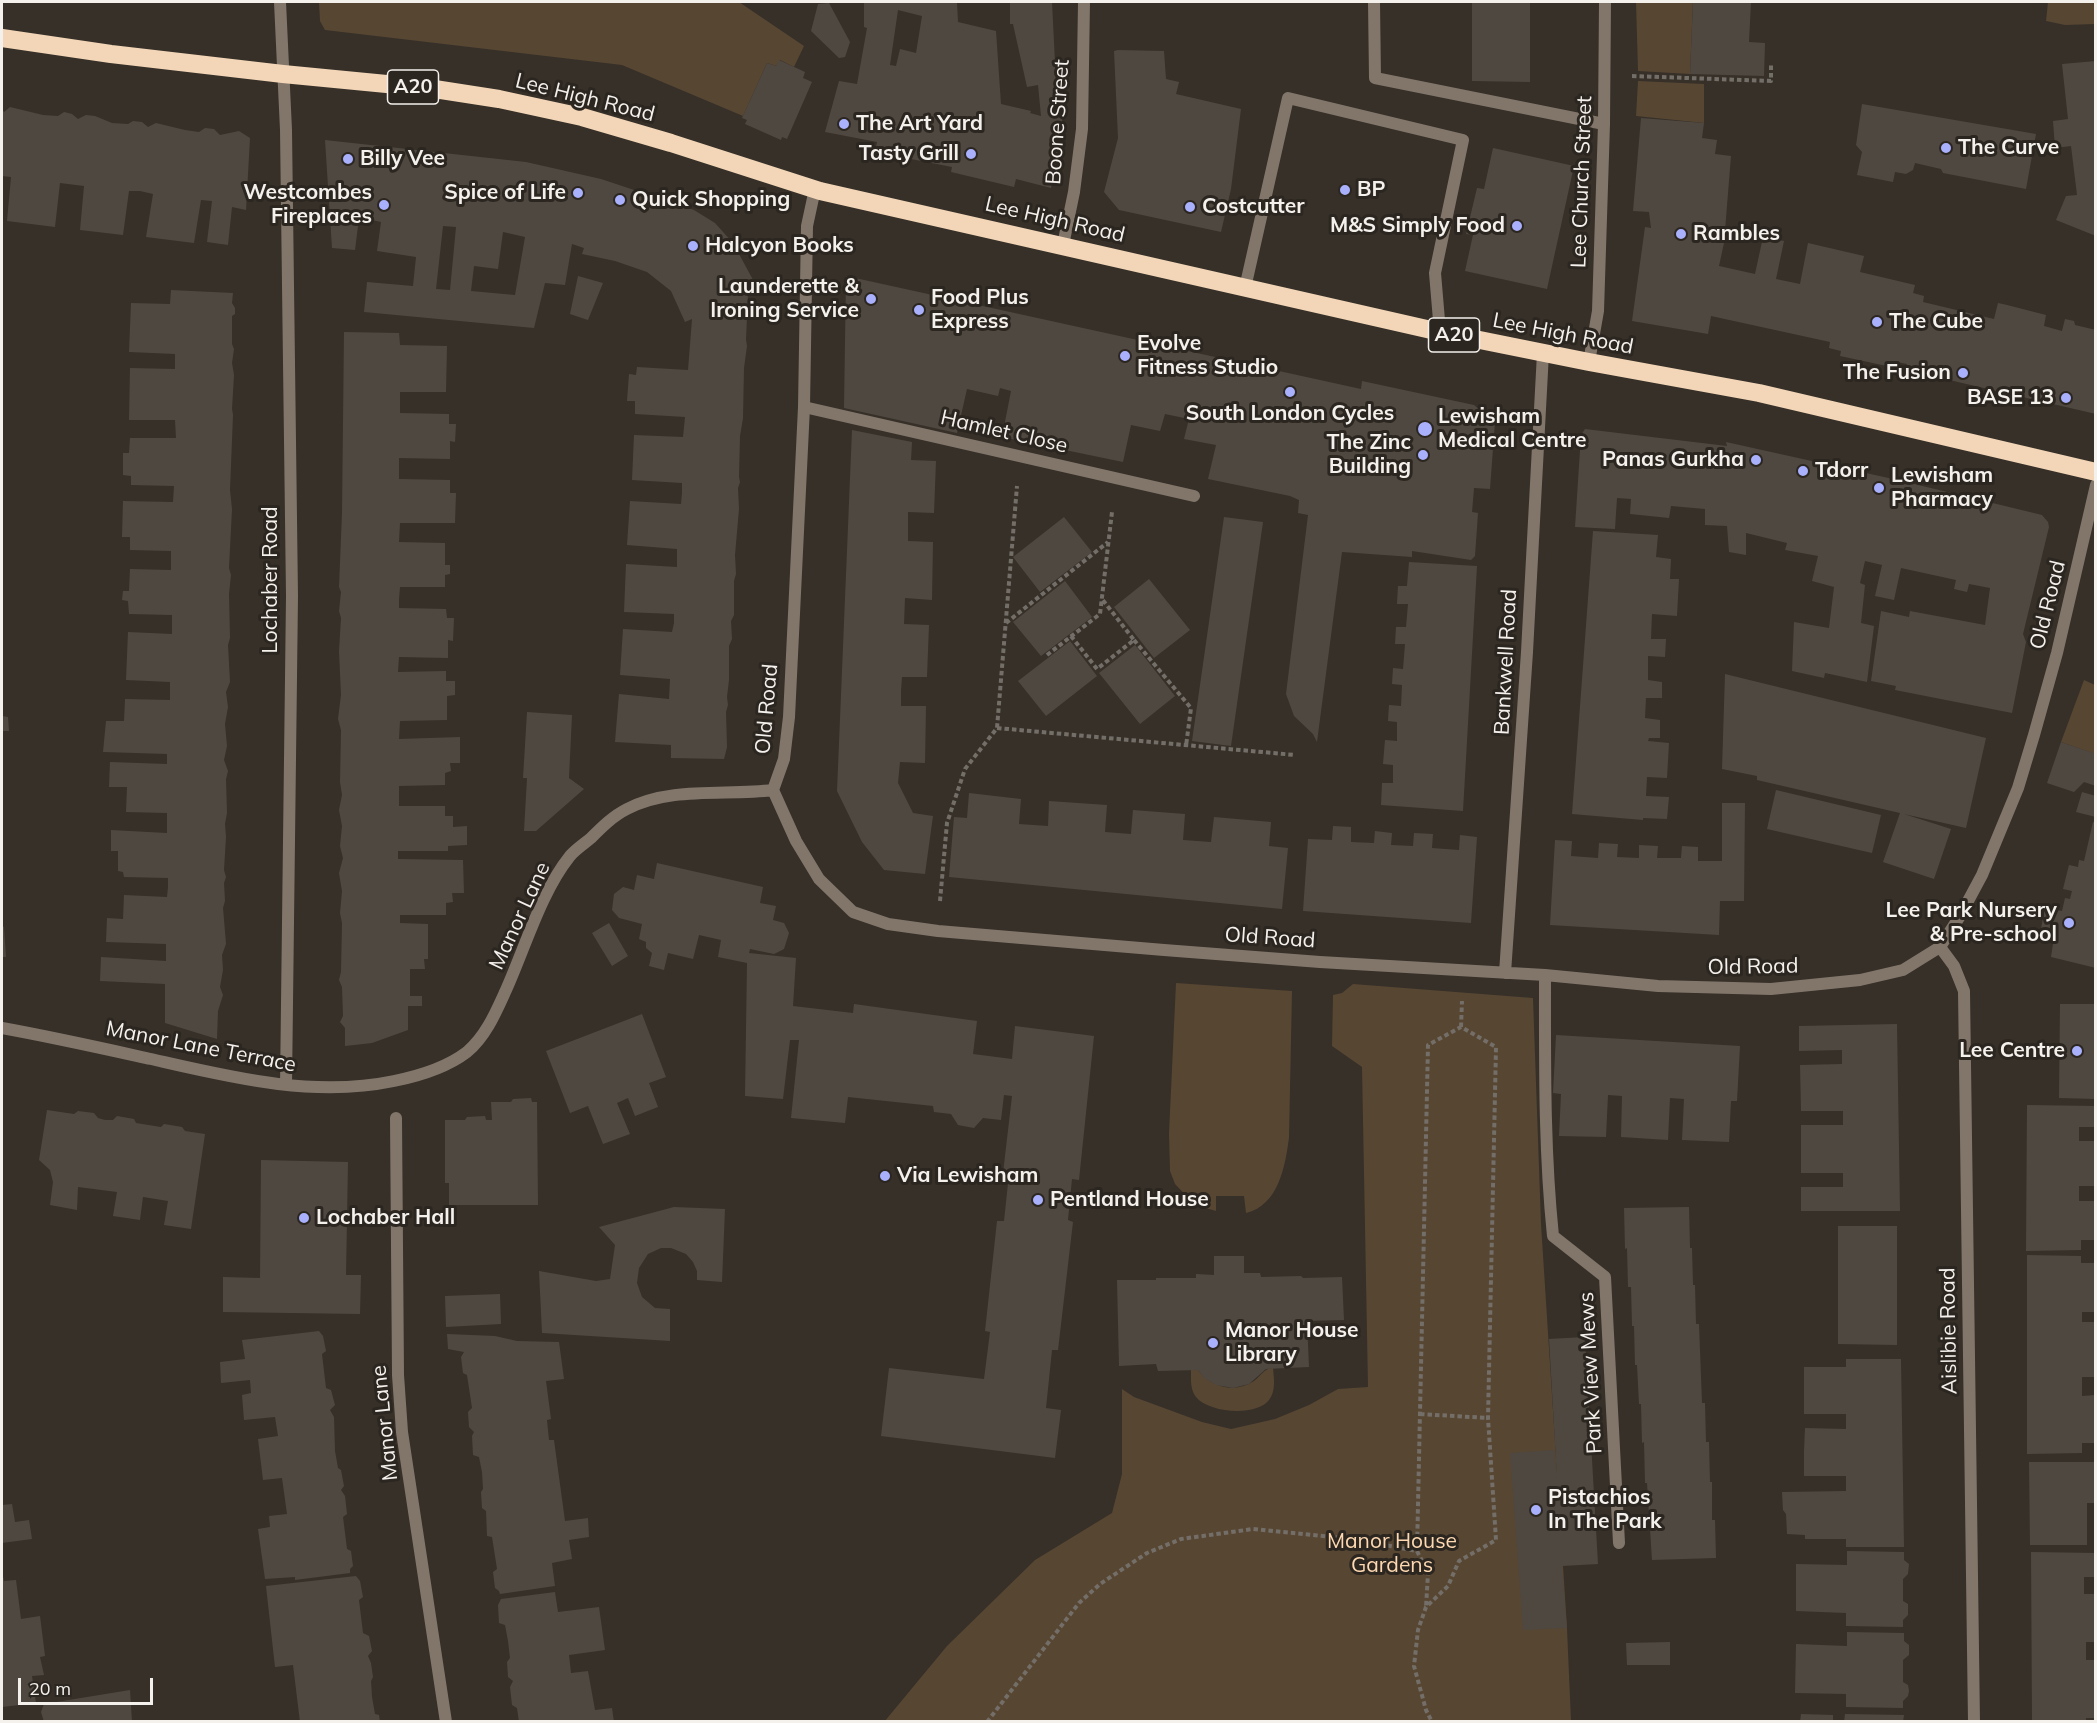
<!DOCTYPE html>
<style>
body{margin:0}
#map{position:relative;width:2097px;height:1723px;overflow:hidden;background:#363029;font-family:Mulish,sans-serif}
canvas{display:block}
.frame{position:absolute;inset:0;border:3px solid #f4f0ec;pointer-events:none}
.scale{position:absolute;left:18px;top:1678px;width:135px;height:27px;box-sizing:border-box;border:3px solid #f4f0ec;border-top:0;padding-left:8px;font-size:18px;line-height:21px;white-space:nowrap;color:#f4f0ec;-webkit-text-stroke:4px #2c2620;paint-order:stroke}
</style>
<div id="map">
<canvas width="2097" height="1723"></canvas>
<div class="frame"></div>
<div class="scale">20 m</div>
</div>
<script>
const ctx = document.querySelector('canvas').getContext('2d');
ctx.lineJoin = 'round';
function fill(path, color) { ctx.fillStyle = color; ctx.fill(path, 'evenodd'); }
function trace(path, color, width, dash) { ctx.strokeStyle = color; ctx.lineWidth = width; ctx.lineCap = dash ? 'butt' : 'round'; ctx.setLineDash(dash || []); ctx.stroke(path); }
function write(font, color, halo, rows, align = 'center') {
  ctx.font = font + ' Mulish,sans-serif'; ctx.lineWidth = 6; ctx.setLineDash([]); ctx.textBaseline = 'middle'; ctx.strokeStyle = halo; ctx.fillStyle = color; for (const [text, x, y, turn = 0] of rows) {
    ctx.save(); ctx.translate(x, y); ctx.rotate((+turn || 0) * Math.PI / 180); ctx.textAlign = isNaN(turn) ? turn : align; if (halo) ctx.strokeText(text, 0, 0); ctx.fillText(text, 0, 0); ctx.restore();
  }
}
const green = new Path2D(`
 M319 2H739L804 46 794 67 780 60 776 66 767 63 743 116 622 65 325 30 320 21Z
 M1636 2H1693L1690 74 1638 71Z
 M2048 2H2095V24L2065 25 2046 21Z
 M1638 81 1704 84V123L1636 116Z
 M2084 680 2095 685V754L2061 742Z
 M1176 983 1292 991 1289 1138C1285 1166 1279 1205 1246 1213L1244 1196H1216V1211L1195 1205 1175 1184 1170 1171 1169 1133Z
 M1353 984 1533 998 1541 1224 1567 1628 1571 1721 884 1722 947 1646 1035 1560 1112 1513 1122 1474V1389L1134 1397 1202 1422 1231 1429 1275 1419 1309 1405 1338 1389 1368 1387 1362 1067 1332 1046 1333 995 1342 993Z
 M1273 1368C1274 1379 1276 1391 1269 1400 1256 1417 1209 1413 1196 1397 1190 1390 1191 1379 1191 1370H1198C1211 1387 1235 1394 1254 1381 1262 1375 1263 1369 1273 1368Z`);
const building = new Path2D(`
 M864 2H957L958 22 996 31 1001 104 1031 111 1030 113 1041 116 1038 85 1027 87 1013 24H1010V2H1052L1056 83 1063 125 1051 188 1016 179 1014 187 951 172 952 167 875 152 877 142 825 132 839 81 857 84 867 28 864 27ZM898 10 922 16 916 53 900 49 896 66 890 65Z
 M1472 2H1530V82L1472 81Z
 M1693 2H1751L1749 42 1765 43 1764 76 1690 74Z
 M829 3 850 42 845 57 839 58 811 31 818 4Z
 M1118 50 1164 51 1166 79 1179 82 1176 94 1241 109 1231 189 1221 232 1119 210 1104 192 1118 138 1114 51Z
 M779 60 805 72 803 78 812 82 787 139 782 137 781 140 745 124 747 120 742 118 767 63 776 66Z
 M2096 61V236L2056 220 2066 196 2077 195 2071 146 2055 148 2053 121 2068 119 2062 64Z
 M1862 104 2036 134 2026 189 1943 173 1941 169 1915 163 1913 170 1906 174 1895 172 1893 182 1857 175 1862 152 1856 145Z
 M10 107 43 115 58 116 64 112 72 114 78 119 86 115 95 116 112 123 128 124 133 121 142 122 148 127 156 123 185 130 199 132 205 128 214 129 220 135 239 131 250 138 246 210 232 207 228 245 207 242 212 201 201 200 194 243 146 237 153 194 140 191H129L123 235 80 230 84 186 60 183 55 227 7 221 11 177 2 176V109L4 112Z
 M1641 118 1704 123 1702 138 1717 140 1715 154 1731 156 1724 243 1719 266 1755 274 1763 237 1784 241 1776 279 1800 284 1808 243 1864 256 1860 272 1915 285 1913 293 1924 296 1923 302 1994 319 1998 303 2007 305 2046 315 2044 326 2062 331 2065 319 2074 321 2075 325 2096 330V414L1906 370 1907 364 1897 362 1896 368 1840 356 1841 351 1829 348 1830 342 1711 316 1708 334 1632 321 1645 227 1651 228 1649 212 1633 211Z
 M325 140 526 162 601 179 694 210 715 223 733 243 758 289 748 293 746 340 747 346 744 368 743 418 740 436 739 477 740 482 738 488 739 509 735 555 736 574 734 581V615L731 621 732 639 729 646V680L727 697 728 705 726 712 727 747 724 759 671 758V745L615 742 619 694 669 699 670 679 620 675 623 629 672 632 674 623V614L624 612 626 564 677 567V549L627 545 630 501 681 504 682 493V483L632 480 634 435 683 437 685 417 635 414V401H627L629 374 636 375 637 367 688 370 692 319 685 322 671 291 647 272 615 261 582 254 584 248 572 244 565 285 545 283 534 328 364 312 367 282 413 286 416 257 377 251 381 222 367 219 359 218 355 250 332 248ZM443 226 456 227 450 290 436 289ZM503 232 525 237 515 295 471 291 474 266 498 269Z
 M1493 148 1574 166 1547 289 1465 271 1473 235 1466 234 1477 188 1484 189Z
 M578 276 603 283 588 320 570 314Z
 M846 276 1361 389 1362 381 1474 405 1495 422 1490 489 1474 488 1472 512 1478 513 1475 556 1471 560 1412 551V557L1342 552 1317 742 1313 734 1294 716 1286 694 1308 515 1298 513 1299 500 1290 496 1208 479 1216 445 1184 439 1189 419 1165 414 1160 431 1131 425 1123 462 1002 437 1011 391 1000 388 998 396 967 389 957 433 844 408Z
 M171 290 233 293 232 303 235 308V314L232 316V344L234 349 232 363 234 375 232 409 233 415 230 490 232 509 229 568 231 575 229 594 230 638 228 645 230 682 226 692 228 707 225 724 227 746 224 760 228 771 226 779 227 813 225 824 226 837 224 870 226 877 224 883 225 901 223 908 226 944 222 955 223 970 220 987 223 995 218 1011 217 1039 165 1023V984L100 981 101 957 166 961V944L106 942 107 918 123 919 124 895 167 897 168 887V878L124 877 123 872 118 871V851H111V830L167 833V813L126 812 127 787H109L110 762 167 764V754L103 752 106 721H124L125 699 170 700V682L126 680 128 632 172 634V615L129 614 128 601 122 600 123 591H129L130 569 171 570V551L130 550V537H122L123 501 173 502 174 486 131 485V476L123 475V453H129L130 438H176L175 420H129L130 368 175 369V354L129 352 131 303 170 304Z
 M344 332 399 333 400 345 447 346 446 392H400V413L449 414V424H456L455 442 450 441V459L399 458V479L450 480V493H456L455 523H400L399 542 445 543V565H450V574L445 575V587H400L399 599V608L446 609 447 618H454L453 641 448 640V658L399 657 398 672 446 671V681H455V695L447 696V720L400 721 399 739 460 737V763H450L451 771 445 773V785L399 786V806H445V816H453V827L467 826V845L448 846V851H398V859L463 860 464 893H452L453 902 446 903V915H400V923L428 924V959H424L425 969H410V996H422V1006H408V1030L372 1043 345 1046V1028L340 1022 343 1016 342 987 339 980 341 972 342 923 340 913 342 891 339 873 343 858 340 846 342 826 339 810 342 795 340 782 341 730 338 719 341 695 339 651 341 618 339 611 341 592 339 587 342 513Z
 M1585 429 1727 446 1726 442 1902 481 2042 515 2048 522 2049 527 2023 634 2026 642 2012 713 1895 690 1896 686 1871 681 1881 611 1909 617 1910 611 1985 625 1990 588 1969 584 1967 592 1954 589 1956 580 1901 568 1894 600 1875 596 1882 565 1865 561 1860 583 1865 585 1861 623 1874 626 1867 682 1825 673 1824 678 1792 671 1794 622 1829 628 1834 587 1812 581 1818 556 1785 550 1787 543 1746 533V555L1729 552 1727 526 1705 525V509L1671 506 1669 518 1630 514 1631 499 1617 498 1615 529 1575 527 1581 435Z
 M852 430 912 442 911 460 936 461 934 513 908 512V541L933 542 932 600 905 598 904 624 929 625 927 677H902L901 691V706H926L925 763 900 762 898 783 913 813 933 816 925 874 884 870 862 842 837 791Z
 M1064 517 1092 552 1040 592 1013 557Z
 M1224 517 1263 522 1231 746 1192 741Z
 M1593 531 1658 535 1656 557 1671 559 1670 579H1679L1677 616 1652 614 1651 639H1666L1665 657 1648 656V680L1662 682V698H1646L1645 718 1660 720V738H1649L1648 741 1669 743 1667 778 1647 777 1646 796 1669 797 1667 819 1643 818V820L1572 814Z
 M1409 562 1477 566 1463 811 1381 805 1382 783H1393V765L1383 764 1385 740 1397 741V722L1388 721 1389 705 1401 706 1402 685 1392 684 1393 668 1403 669 1405 644H1395L1396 627H1406L1408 604H1397L1398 586H1407Z
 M1149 579 1190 630 1154 658 1114 607Z
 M1065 581 1092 617 1041 656 1013 622Z
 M1070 641 1097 676 1046 716 1018 681Z
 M1135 645 1175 696 1140 724 1099 673Z
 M1725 674 1986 738 1966 828 1904 814 1951 829 1934 879 1883 862 1900 813 1757 780V776L1722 769Z
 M527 712 572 715 569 778 584 789 536 831H524L527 778H523Z
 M2 716 8 717 9 731H2Z
 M2061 742 2096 754V786L2084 782 2074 792 2047 783Z
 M1776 790 1881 815 1872 853 1767 829Z
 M2082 792 2096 796V817L2076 812Z
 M969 793 1021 799 1019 824 1048 826 1049 801 1107 805 1105 832 1131 834 1133 810 1185 814 1183 840 1211 842 1214 817 1271 822 1269 846 1288 848 1282 909 949 877 954 817 967 818Z
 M1722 803H1745L1744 901H1720L1719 935 1550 925 1555 840 1572 841 1571 856 1598 858 1599 843 1618 844 1617 857 1639 858V845L1658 846 1657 858H1681L1682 846 1698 847V861H1722Z
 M2093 822 2096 823V968L2051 957 2054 937 2040 934 2045 908 2062 911 2065 898 2070 899 2072 891 2063 889 2069 865 2078 867 2079 860 2084 861Z
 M1333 826 1351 827V842L1374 843 1375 831 1392 833 1391 845 1413 846 1414 833 1433 834 1432 848 1459 850 1460 835 1477 837 1471 923 1303 911 1308 839 1332 840Z
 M657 863 763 887 760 903 776 906 773 920 784 923 789 933 784 949 774 954 750 949 749 953 796 958 793 1006 853 1013 854 1004 977 1021 973 1054 1012 1059 1015 1026 1094 1036 1079 1180 1072 1179 1068 1220 1073 1222 1058 1350H1052L1046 1408 1061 1410 1055 1458 881 1436 889 1368 984 1379 990 1332 985 1331 997 1221H1004L1009 1174 1003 1173 1012 1096 1004 1095 1001 1120 983 1118 974 1128 958 1125 951 1114 934 1112 933 1106 848 1097 845 1123 791 1118 799 1040H790L783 1099 745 1096 747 963 718 957 721 940 699 935 693 959 668 953 664 970 649 966 652 953 646 948V942L639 939 642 924 619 918 612 910 614 894 623 887 634 890 637 875 654 879Z
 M609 923 628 956 612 966 592 933Z
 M2 926 4 927 6 957H2Z
 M2060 1004H2096V1099L2059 1098Z
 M642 1014 666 1077 649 1083 658 1107 635 1116 628 1098 617 1103 630 1134 603 1144 588 1106 570 1113 546 1051Z
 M1897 1024 1900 1211H1801V1187H1843V1173H1801V1125H1843V1111H1801L1800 1065 1842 1064V1050L1799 1051V1026Z
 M1556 1035 1740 1046 1737 1101H1731L1729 1142 1682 1140 1684 1099 1670 1098 1668 1140 1621 1137 1622 1096 1608 1095 1606 1137 1559 1136 1561 1094 1553 1093Z
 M531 1098 532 1102H537L538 1205H449V1183H445V1120H465L467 1117 485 1116 486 1120H492L491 1102H511L513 1099Z
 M2027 1105 2096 1106V1127H2079V1141H2096V1186H2079V1201H2096V1240H2081V1250L2026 1251Z
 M47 1110 74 1114 78 1111 94 1113 98 1118 105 1120H113L117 1116 134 1119 136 1123 161 1127 164 1124 182 1127 185 1131 205 1134 191 1229 164 1225 168 1201 143 1197 140 1220 113 1216 117 1192 78 1187 77 1210 50 1205 53 1182 50 1170 39 1160Z
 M261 1160 348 1162 346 1275H361L360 1314 223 1312V1277L260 1278Z
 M674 1207 725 1209 722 1282 697 1280V1271L693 1262 686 1254 671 1248H661L648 1254 639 1268 637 1283 642 1297 655 1308 670 1309V1341L542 1333 539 1271 596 1281 610 1279 615 1245 599 1227Z
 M1689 1207 1690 1248H1692L1693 1285H1695L1696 1324H1699L1702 1403H1705L1706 1442H1709L1710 1482H1712V1520H1715L1716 1558 1652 1560 1647 1483H1645L1644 1442 1642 1443 1641 1404H1639L1637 1365H1635L1634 1326H1632L1631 1287H1628L1627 1248 1625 1249 1624 1208Z
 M1838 1226H1897V1345L1838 1344Z
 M2027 1255 2081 1256V1263H2096V1312H2082V1322H2096V1377H2082V1396L2096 1395V1443H2082V1453L2027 1454Z
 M1214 1256H1244V1273H1260L1261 1277 1301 1276 1303 1278 1342 1277 1344 1320 1307 1321 1309 1367 1266 1369 1249 1384 1233 1388 1216 1385 1204 1378 1198 1370 1158 1371 1156 1364 1119 1366 1117 1280H1156V1278H1196V1274L1214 1275Z
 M500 1294 501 1324 446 1327 445 1296Z
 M319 1331 323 1336 326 1351 322 1354 326 1388 331 1390 335 1405 330 1410 334 1417 335 1451 338 1468 341 1470 344 1486 341 1490 345 1496 347 1514 343 1517 347 1549 351 1551 353 1566 350 1569V1573L295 1580V1577L265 1579 258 1529 270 1527 269 1516 287 1514 282 1478 263 1480 258 1439 278 1436 275 1417 244 1420 242 1395 251 1393 250 1380 221 1383 220 1362 245 1359 242 1340Z
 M447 1334 495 1336 517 1341 559 1342 564 1379 546 1381 551 1419 547 1420 549 1440H554L565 1521 588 1518 589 1537 569 1540 572 1559 552 1563 555 1586 500 1594 499 1591 495 1588 493 1572 497 1569 492 1537 487 1536 486 1511 482 1508 481 1492 483 1489 482 1472 479 1457 473 1455 472 1436 474 1432 469 1427 468 1412 472 1408 467 1375 463 1373 461 1357 464 1352 448 1349Z
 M1585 1337 1598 1564 1562 1566 1567 1628 1523 1630 1510 1453 1554 1450 1557 1479 1549 1339Z
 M1846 1359H1901L1904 1547H1846V1539H1805V1535L1787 1534 1786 1514 1783 1510 1782 1492 1846 1491V1476H1804V1451L1805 1428 1846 1429V1414H1804V1367H1846Z
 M2029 1462H2096V1503H2087V1545H2030Z
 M12 1504 15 1522 29 1520 32 1539 2 1543V1505Z
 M1847 1551 1904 1552V1560L1909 1564 1908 1574 1903 1579V1601L1908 1604V1615L1903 1620V1627L1846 1626V1613L1796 1611V1564L1847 1565Z
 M2031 1552 2096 1553V1577H2084V1594H2096V1642H2086V1660H2096V1718H2086V1722H2032Z
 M2 1571 4 1581 16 1580 21 1619 40 1616 45 1656 40 1657 44 1675 32 1676 36 1703 2 1707Z
 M356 1576 360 1581 363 1597 359 1600 363 1633 369 1636 372 1651 368 1656 371 1663 373 1677 371 1681 372 1697 375 1714 379 1715 380 1722H300L293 1665 275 1667 266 1586Z
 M555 1592 558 1612 599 1607 605 1650 569 1655 571 1673 588 1671 595 1710 612 1708 614 1722H519L517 1708 512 1705 510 1687 513 1681 508 1677 507 1662 510 1658 508 1641 505 1625 499 1623 498 1605 501 1599Z
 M1847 1632 1904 1633V1641L1909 1645V1655L1903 1660V1682L1908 1685 1909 1691 1908 1696 1903 1701V1708L1846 1707V1694L1795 1693 1796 1644 1847 1646Z
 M1670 1642V1665H1627L1626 1643Z
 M130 1690 132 1722H44L41 1712 44 1704Z
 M1801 1714 1833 1715V1722H1800Z
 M1845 1714 1904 1715 1903 1722H1844Z`);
const path = new Path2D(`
 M1632 76 1771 81V65
 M1006 623 1108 542
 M1071 636 1097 669 1134 640 1102 599
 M1134 640 1191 708 1186 746
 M1047 655 1100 614 1112 512
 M997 728 1295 755
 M940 901 947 823 965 769 997 728 1017 486
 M1461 1027 1462 1001
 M1420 1414 1488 1418
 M1417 1551 1428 1573 1426 1607
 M987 1722 1079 1603 1100 1584 1147 1553 1181 1539 1253 1529 1353 1539 1417 1551 1428 1045 1461 1027 1496 1047 1488 1418 1496 1540 1459 1561 1448 1586 1426 1607 1418 1630 1414 1666 1426 1710 1432 1722`);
const lane = new Path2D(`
 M1374 2 1375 78 1604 124
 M1245 288 1288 98 1463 140 1435 273 1440 332
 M804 407 1194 496`);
const street = new Path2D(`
 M280 2 286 130 292 596 286 1085
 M815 189 807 226 804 407 789 717 784 759 773 790 796 841 819 879 853 912 888 924 938 931 1164 950 1320 962 1545 975 1658 986 1771 989 1860 980 1903 970 1940 947 1960 916 1982 875 2018 788 2034 735 2057 653 2096 485
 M1063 245 1074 192 1082 129 1084 2
 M1589 362 1598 311 1604 124 1605 2
 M1940 947 1954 966 1964 991 1974 1722
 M1505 973 1527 652 1543 353
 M1545 975C1545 1062 1544 1149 1553 1236L1605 1277 1619 1543
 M2 1028C52 1037 101 1048 151 1059 230 1077 313 1098 394 1081 419 1076 446 1068 467 1052 486 1036 496 1012 506 990 525 948 541 892 570 856 576 849 584 844 591 838 602 827 613 816 627 809 671 786 726 796 773 790
 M396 1118 398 1375 402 1432 446 1722`);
const highway = new Path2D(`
 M2 38 111 54 283 74 428 88 499 99 582 117 671 143 820 191 1440 332 1589 362 1759 393 2096 472`);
const markers = [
 [844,124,6,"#a9b0fc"],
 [1946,148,6,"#a9b0fc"],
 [971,154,6,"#a9b0fc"],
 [348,159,6,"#a9b0fc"],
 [1345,190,6,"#a9b0fc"],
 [578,193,6,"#a9b0fc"],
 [620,200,6,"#a9b0fc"],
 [384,205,6,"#a9b0fc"],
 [1190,207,6,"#a9b0fc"],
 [1517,226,6,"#a9b0fc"],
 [1681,234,6,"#a9b0fc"],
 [693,246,6,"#a9b0fc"],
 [871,299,6,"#a9b0fc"],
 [919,310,6,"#a9b0fc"],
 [1877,322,6,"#a9b0fc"],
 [1125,356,6,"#a9b0fc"],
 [1963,373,6,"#a9b0fc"],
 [1290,392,6,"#a9b0fc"],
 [2066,398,6,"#a9b0fc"],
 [1425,429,8,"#a9b0fc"],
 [1423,455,6,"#a9b0fc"],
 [1756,460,6,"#a9b0fc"],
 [1803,471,6,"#a9b0fc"],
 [1879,488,6,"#a9b0fc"],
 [2069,923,6,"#a9b0fc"],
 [2077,1051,6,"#a9b0fc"],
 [885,1176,6,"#a9b0fc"],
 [1038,1200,6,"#a9b0fc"],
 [304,1218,6,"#a9b0fc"],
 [1213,1343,6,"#a9b0fc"],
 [1536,1510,6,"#a9b0fc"]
];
const shields = [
 [413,87,51],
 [1454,335,51]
];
const shieldNames = [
 ["A20",413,87],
 ["A20",1454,335]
];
const streetNames = [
 ["Lee High Road",585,98,14],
 ["Boone Street",1058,122,-86],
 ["Lee Church Street",1582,182,-88],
 ["Lee High Road",1055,220,13],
 ["Lee High Road",1563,334,11],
 ["Hamlet Close",1004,432,13],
 ["Lochaber Road",271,580,-90],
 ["Old Road",2048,605,-76],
 ["Bankwell Road",1506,662,-87],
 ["Old Road",767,709,-85],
 ["Manor Lane",520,916,-65],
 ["Old Road",1270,938,4],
 ["Old Road",1753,967,-1],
 ["Manor Lane Terrace",201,1047,11],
 ["Aislibie Road",1949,1331,-91],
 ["Park View Mews",1591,1373,-93],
 ["Manor Lane",385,1423,-96]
];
const poiNames = [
 ["The Art Yard",856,124],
 ["The Curve",1958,148],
 ["Tasty Grill",959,154,"right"],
 ["Billy Vee",360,159],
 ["BP",1357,190],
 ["Westcombes",372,193,"right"],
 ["Fireplaces",372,217,"right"],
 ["Spice of Life",566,193,"right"],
 ["Quick Shopping",632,200],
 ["Costcutter",1202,207],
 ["M&S Simply Food",1505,226,"right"],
 ["Rambles",1693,234],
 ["Halcyon Books",705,246],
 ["Launderette &",859,287,"right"],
 ["Ironing Service",859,311,"right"],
 ["Food Plus",931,298],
 ["Express",931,322],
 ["The Cube",1889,322],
 ["Evolve",1137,344],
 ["Fitness Studio",1137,368],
 ["The Fusion",1951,373,"right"],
 ["BASE 13",2054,398,"right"],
 ["South London Cycles",1290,414,"center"],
 ["Lewisham",1438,417],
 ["Medical Centre",1438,441],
 ["The Zinc",1411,443,"right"],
 ["Building",1411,467,"right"],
 ["Panas Gurkha",1744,460,"right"],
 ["Tdorr",1815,471],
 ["Lewisham",1891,476],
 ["Pharmacy",1891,500],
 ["Lee Park Nursery",2057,911,"right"],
 ["& Pre-school",2057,935,"right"],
 ["Lee Centre",2065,1051,"right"],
 ["Via Lewisham",897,1176],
 ["Pentland House",1050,1200],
 ["Lochaber Hall",316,1218],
 ["Manor House",1225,1331],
 ["Library",1225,1355],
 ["Pistachios",1548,1498],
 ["In The Park",1548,1522]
];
const parkNames = [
 ["Manor House",1392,1542],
 ["Gardens",1392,1566]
];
fill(green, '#574632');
fill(building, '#4f4841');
trace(path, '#746e68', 4, [4.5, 3]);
trace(lane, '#82766a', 12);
trace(street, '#82766a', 12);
trace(highway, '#f3d6b7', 18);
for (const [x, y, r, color] of markers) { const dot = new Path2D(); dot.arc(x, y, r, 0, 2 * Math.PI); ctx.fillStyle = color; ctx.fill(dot); trace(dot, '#2c2620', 2); }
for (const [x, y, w] of shields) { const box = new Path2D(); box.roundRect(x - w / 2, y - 17, w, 34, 4.5); ctx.fillStyle = '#2c2620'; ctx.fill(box); trace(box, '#f4f0ec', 1.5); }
write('bold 20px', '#f4f0ec', null, shieldNames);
write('21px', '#f4f0ec', '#2c2620', streetNames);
write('bold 21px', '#f4f0ec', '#2c2620', poiNames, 'left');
write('21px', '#fdd8b0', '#2c2620', parkNames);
</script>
